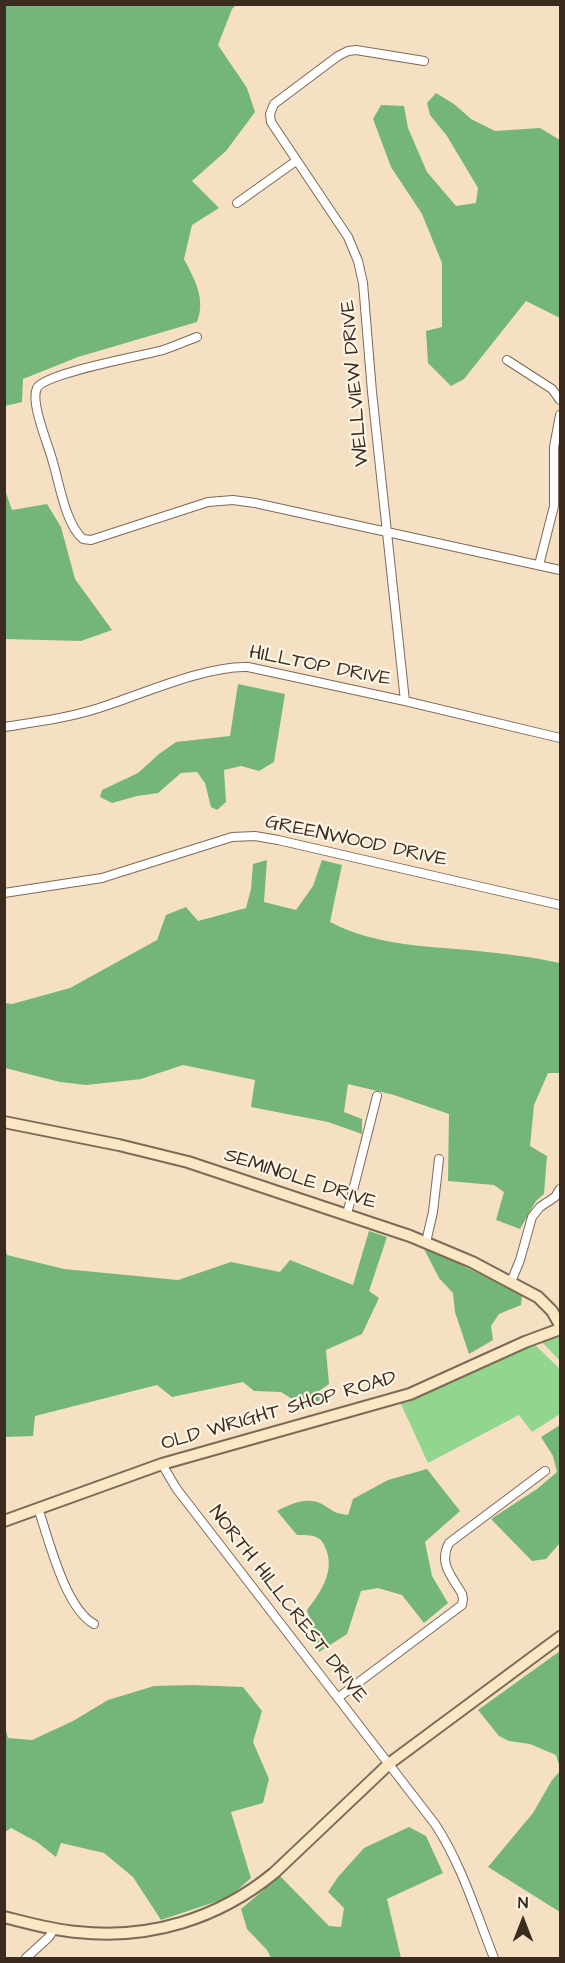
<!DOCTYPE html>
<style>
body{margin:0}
#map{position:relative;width:565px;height:1963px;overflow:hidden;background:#f5e0c4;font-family:"Architects Daughter",sans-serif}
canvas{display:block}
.frame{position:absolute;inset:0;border:6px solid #3b2a1e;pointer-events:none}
.north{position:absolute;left:493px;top:1891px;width:60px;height:60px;-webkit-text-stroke:4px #fcf5e5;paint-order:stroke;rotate:0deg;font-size:16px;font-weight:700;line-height:24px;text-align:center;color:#3b2a1e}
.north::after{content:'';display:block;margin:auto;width:21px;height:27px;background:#3b2a1e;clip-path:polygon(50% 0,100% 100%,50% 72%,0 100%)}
</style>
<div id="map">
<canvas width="565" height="1963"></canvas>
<div class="frame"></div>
<div class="north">N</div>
</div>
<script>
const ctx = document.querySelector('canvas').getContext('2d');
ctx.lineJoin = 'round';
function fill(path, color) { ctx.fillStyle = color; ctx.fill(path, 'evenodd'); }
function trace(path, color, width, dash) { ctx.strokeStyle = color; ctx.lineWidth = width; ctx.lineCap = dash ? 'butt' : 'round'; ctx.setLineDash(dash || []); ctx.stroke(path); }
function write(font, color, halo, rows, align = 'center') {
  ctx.font = font + ' "Architects Daughter",sans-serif'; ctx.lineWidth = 4.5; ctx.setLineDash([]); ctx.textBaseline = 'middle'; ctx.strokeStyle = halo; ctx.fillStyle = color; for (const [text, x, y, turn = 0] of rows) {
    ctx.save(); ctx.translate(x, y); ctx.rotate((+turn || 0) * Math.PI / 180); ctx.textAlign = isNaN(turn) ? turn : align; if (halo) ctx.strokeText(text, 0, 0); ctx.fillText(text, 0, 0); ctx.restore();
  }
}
const green = new Path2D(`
 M560 1335V1361L541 1341Z
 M532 1342 560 1369V1414L532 1432 519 1415 428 1463 400 1402Z`);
const forest = new Path2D(`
 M7 4 236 5 232 9 218 45 247 88 255 112 226 151 192 181 219 208 192 225 184 259C195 280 206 299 197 322L78 357 23 379 22 402 5 406 4 6Z
 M436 93 454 104 471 119 495 131 540 128 560 140V318L526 301 464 379 451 386 428 363 426 331 442 327V263L422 214 391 167 373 119 381 105 404 106 408 128 427 172 456 206 476 203 478 188 447 136 430 115 427 103Z
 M4 487 12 510 47 504 61 527 75 579 112 630 81 641 5 639Z
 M238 684 285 694 274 762 259 771 241 766 224 770 226 802 217 810 211 807 205 783 197 772 181 773 158 793 137 796 112 803 100 797 102 790 138 773 159 754 176 742 230 736Z
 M267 860 264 902 296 910 313 886 322 860 342 865 330 922C376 946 428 946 478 951 506 954 533 957 560 963V1073H548L534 1105 530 1146 547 1156 544 1194 536 1201 520 1229 496 1220 504 1192 494 1185 448 1181 449 1114 394 1095 348 1084 344 1112 362 1119V1134L328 1122 251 1107 255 1080 183 1065 141 1079 86 1085 60 1082 5 1068V1003L12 1004 70 988 157 940 166 915 186 907 198 921 246 908 251 889 253 864Z
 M369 1231 387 1237 369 1291 379 1298 362 1334 326 1350 329 1384 319 1391 320 1403 305 1407 281 1392 254 1391 243 1382 172 1397 157 1385 35 1416 33 1436 5 1437V1245L7 1255 64 1269 178 1280 231 1262 280 1272 290 1260 353 1285Z
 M424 1249 433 1251 522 1295 521 1305 499 1314 491 1326 493 1340 469 1354 455 1312 453 1293 439 1278Z
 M560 1425V1543L546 1559 532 1561 491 1519 537 1489 557 1472 553 1456 541 1437Z
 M427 1469 460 1511 425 1542 432 1576 448 1603 424 1623 402 1595 378 1588 361 1591 347 1634 319 1652 307 1610C321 1592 336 1570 325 1547 323 1542 321 1539 316 1537 311 1535 303 1535 297 1535L277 1511C290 1504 307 1496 322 1504 334 1511 333 1513 348 1515L353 1499 388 1480Z
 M560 1651V1768L556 1755 530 1744 509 1741 499 1736 478 1710Z
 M193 1685 243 1687 262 1711 253 1742 269 1779 263 1803 231 1812 251 1878 230 1897 161 1920 133 1877 104 1853 61 1843 56 1857 37 1842 11 1828 5 1832 4 1723 8 1738 32 1740 73 1721 108 1700 154 1686Z
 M560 1771V1912L488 1867 533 1813 552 1780Z
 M409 1827 426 1836 443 1873 387 1899 401 1958H271L267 1950 247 1929 241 1909 280 1876 329 1926 341 1927 344 1908 328 1892 338 1877 364 1848Z`);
const street = new Path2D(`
 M237 203 296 161
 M197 337C186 341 175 346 163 350 142 356 45 373 37 388 30 402 48 444 52 459 59 481 65 524 83 539L91 540 208 502 233 500 255 503 560 570
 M507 360 552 389 560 400
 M539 565 554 506V447L560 415
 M405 701 372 392 363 283 358 261 348 237 271 122 270 114 274 104 338 56 348 51 356 50 424 61
 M4 727C36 722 68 718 99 708 140 695 207 665 248 667L405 701 560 738
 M4 893 102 878 232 837 255 836 278 840 560 905
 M347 1214 377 1096
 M426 1242 433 1212 439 1159
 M511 1282 520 1260 532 1217 540 1207 555 1197 560 1189
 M162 1464 176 1488 435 1824C462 1865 476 1913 494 1958
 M38 1508C49 1540 65 1608 94 1624
 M339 1697 462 1605 463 1599 462 1594C452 1576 438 1564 449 1543L545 1471
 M26 1958 49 1937 54 1929`);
const secondary = new Path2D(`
 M4 1122 119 1145 188 1162 410 1236 472 1262 538 1297 552 1311 560 1325
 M4 1521 162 1464 410 1394 525 1342 560 1329
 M4 1917C28 1923 52 1930 77 1932 149 1940 218 1919 274 1873L390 1763 560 1637`);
const streetNames = [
 ["WELLVIEW DRIVE",356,383,-95],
 ["HILLTOP DRIVE",320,667,11],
 ["GREENWOOD DRIVE",356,842,12],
 ["SEMINOLE DRIVE",300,1180,18],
 ["OLD WRIGHT SHOP ROAD",279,1412,-16],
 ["NORTH HILLCREST DRIVE",287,1605,52]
];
fill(green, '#91d58e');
fill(forest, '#74b679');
trace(street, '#7c6a58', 10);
trace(secondary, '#7c6a58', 14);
trace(street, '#fff', 8);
trace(secondary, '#fae7c3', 10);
write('20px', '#3b2a1e', '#fcf5e5', streetNames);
</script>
